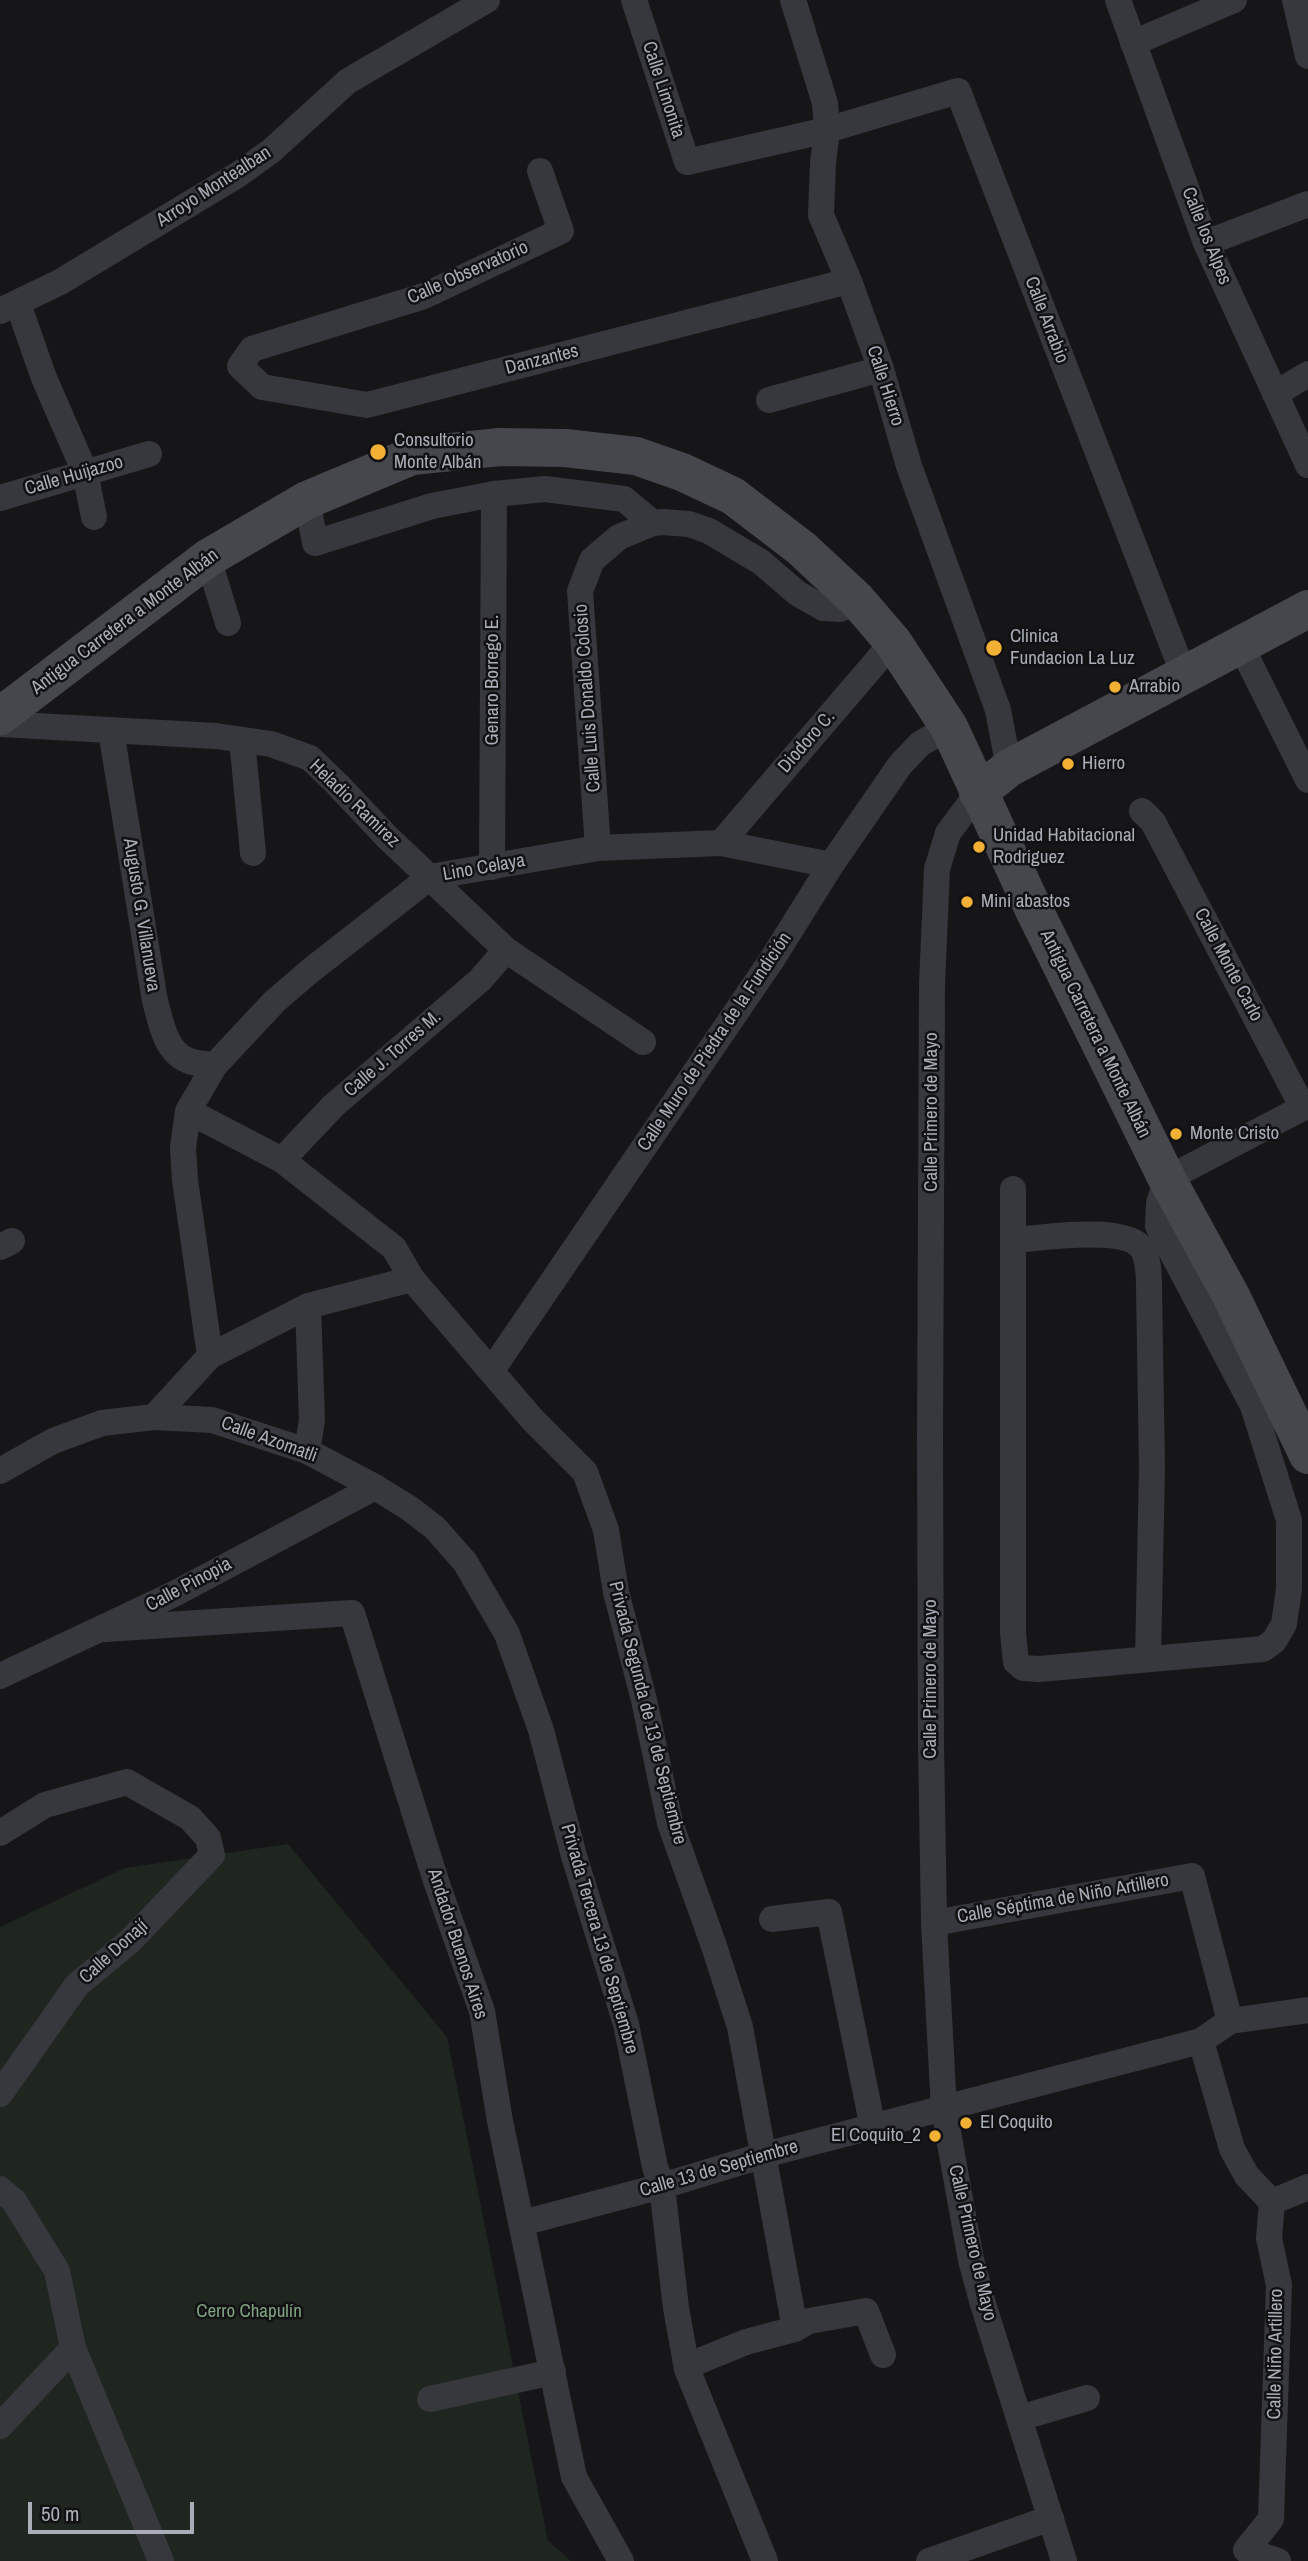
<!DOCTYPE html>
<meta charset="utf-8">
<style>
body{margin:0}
#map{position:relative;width:1308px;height:2561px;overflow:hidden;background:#161618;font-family:"Archivo Narrow",sans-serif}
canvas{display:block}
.scale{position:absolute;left:28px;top:2502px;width:166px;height:32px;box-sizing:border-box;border:4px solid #a8adb8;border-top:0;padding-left:9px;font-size:21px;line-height:24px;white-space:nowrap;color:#a8adb8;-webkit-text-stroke:5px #111113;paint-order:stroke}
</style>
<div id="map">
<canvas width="1308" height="2561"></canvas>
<div class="scale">50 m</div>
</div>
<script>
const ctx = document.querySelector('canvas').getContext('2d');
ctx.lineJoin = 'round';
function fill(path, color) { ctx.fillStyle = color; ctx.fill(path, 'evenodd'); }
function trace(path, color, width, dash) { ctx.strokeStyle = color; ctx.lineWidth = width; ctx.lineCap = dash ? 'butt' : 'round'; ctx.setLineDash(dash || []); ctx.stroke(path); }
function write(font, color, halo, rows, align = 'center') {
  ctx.font = font + ' "Archivo Narrow",sans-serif'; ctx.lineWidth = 5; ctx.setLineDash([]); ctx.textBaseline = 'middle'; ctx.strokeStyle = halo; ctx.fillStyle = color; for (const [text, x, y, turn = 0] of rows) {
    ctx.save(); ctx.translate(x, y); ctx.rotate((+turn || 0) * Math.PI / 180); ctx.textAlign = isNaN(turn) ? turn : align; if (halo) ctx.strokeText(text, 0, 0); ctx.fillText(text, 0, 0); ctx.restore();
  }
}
const green = new Path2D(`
 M288 1844 447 2037 548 2541 571 2561H0V1927L125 1868Z`);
const street = new Path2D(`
 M634 0 687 162 827 130 958 91 1184 675
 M793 0 825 103 827 130 823 163 821 215 849 281 881 369 909 466 998 710 1009 768
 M1118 0 1206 243 1308 465
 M1295 0 1308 56
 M1133 43 1234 0
 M540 171 561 231 424 296 252 349 240 366 262 387 367 405 849 281
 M1206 243 1308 204
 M18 304 44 378 85 472 94 517
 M0 311 60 282 239 174 271 151 348 81 487 0
 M1275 394 1308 374
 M769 400 881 369
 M0 498 149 454
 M307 500 315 543 432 506 494 494 545 489 624 499 653 523
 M208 558 228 623
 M1241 646 1308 780
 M0 724 216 736 271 744 310 758 337 784 387 837 506 950 643 1042
 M111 731 155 1001C161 1022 165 1051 187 1060 195 1064 207 1064 215 1065
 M242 740 253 853
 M978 793 948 833 937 869 932 984 930 1439 931 1743 934 1923 944 2110 971 2260 983 2304 1064 2561
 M1142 811 1153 822 1303 1108
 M721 843 893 642
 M598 848 580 591 592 560 619 537 653 523 663 522 689 524 709 531 761 562 797 593 823 608 840 609 857 600
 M492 867 494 494
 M188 1111 282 1160 394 1248 412 1279 532 1419 585 1472 606 1530 616 1592 644 1700 670 1823 714 1946 740 2027 795 2329
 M282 1160 333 1106 480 980 506 950
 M1013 1189V1633L1016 1662 1023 1668 1039 1669 1263 1649 1274 1641 1284 1624 1289 1589V1520L1253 1406 1158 1226 1159 1203 1167 1179 1308 1105
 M1014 1240C1041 1238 1128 1224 1143 1250 1149 1261 1149 1276 1149 1288L1152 1467 1148 1659
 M0 1247 12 1241
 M210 1356 185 1180 183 1148 188 1111 215 1065 275 1001 310 971 430 877 598 848 721 843 831 865
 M492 1370 771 961 831 865 900 765 920 744 949 727
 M154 1417 210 1356 308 1306 412 1279
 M307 1451 312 1420 308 1306
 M0 1471 53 1441 102 1423 154 1417 212 1420 307 1451 375 1487 409 1508 435 1528 465 1562 507 1634 541 1730 574 1856 626 2024 655 2167 662 2186 676 2308 687 2369 765 2561
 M105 1629 352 1613 436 1881 482 2011 500 2121 574 2477 621 2561
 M0 1676 174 1594 375 1487
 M0 1833 45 1805 127 1782 190 1818 208 1838 212 1855 130 1941 77 1985 0 2094
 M772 1919 829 1912 873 2128
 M934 1923 1192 1876 1230 2021
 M1201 2041 1232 2149 1247 2176 1272 2202 1269 2238 1279 2285 1271 2519 1246 2550 1278 2561
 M0 2189 14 2201 57 2271 73 2348 161 2561
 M1272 2202 1308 2187
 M522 2223 662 2186 764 2155 1201 2041 1230 2021 1308 2010
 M687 2369 697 2362 746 2342 795 2329 809 2321 866 2311 883 2355
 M430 2399 553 2372
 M1020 2418 1087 2398
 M0 2426 73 2348
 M929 2561 1051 2518`);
const secondary = new Path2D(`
 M0 716 208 558 307 500 412 456 500 447 565 448 636 456 682 472 733 496 801 548 857 600 893 642 949 727 1033 908 1105 1053 1167 1179 1231 1296 1308 1455
 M978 793 1009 768 1308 609`);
const markers = [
 [378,452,9,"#f2b134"],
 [994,648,9,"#f2b134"],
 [1115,687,7,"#f2b134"],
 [1068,764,7,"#f2b134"],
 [979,847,7,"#f2b134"],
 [967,902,7,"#f2b134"],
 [1176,1134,7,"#f2b134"],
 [966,2123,7,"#f2b134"],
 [935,2136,7,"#f2b134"]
];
const streetNames = [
 ["Calle Limonita",663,90,72],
 ["Arroyo Montealban",214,187,-33],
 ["Calle los Alpes",1206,236,68],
 ["Calle Observatorio",468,273,-24],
 ["Calle Arrabio",1046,320,69],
 ["Danzantes",542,360,-14],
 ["Calle Hierro",885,386,72],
 ["Calle Huijazoo",74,476,-16],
 ["Antigua Carretera a Monte Albán",125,622,-37],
 ["Genaro Borrego E.",493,680,-90],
 ["Calle Luis Donaldo Colosio",588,698,-94],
 ["Diodoro C.",807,742,-49],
 ["Heladio Ramirez",354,804,44],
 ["Lino Celaya",484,868,-10],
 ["Augusto G. Villanueva",141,915,81],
 ["Calle Monte Carlo",1228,965,62],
 ["Antigua Carretera a Monte Albán",1095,1034,64],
 ["Calle Muro de Piedra de la Fundición",715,1042,-56],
 ["Calle J. Torres M.",393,1054,-41],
 ["Calle Primero de Mayo",932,1112,-90],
 ["Calle Azomatli",269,1440,20],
 ["Calle Pinopia",189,1585,-28],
 ["Calle Primero de Mayo",931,1679,-90],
 ["Privada Segunda de 13 de Septiembre",647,1713,76],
 ["Calle Séptima de Niño Artillero",1063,1899,-10],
 ["Privada Tercera 13 de Septiembre",599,1939,74],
 ["Andador Buenos Aires",457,1944,72],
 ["Calle Donají",114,1952,-42],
 ["Calle 13 de Septiembre",719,2169,-16],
 ["Calle Primero de Mayo",972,2243,77],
 ["Calle Niño Artillero",1276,2354,-89]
];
const poiNames = [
 ["Consultorio",394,441],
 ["Monte Albán",394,463],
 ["Clinica",1010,637],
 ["Fundacion La Luz",1010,659],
 ["Arrabio",1129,687],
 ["Hierro",1082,764],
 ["Unidad Habitacional",993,836],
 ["Rodriguez",993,858],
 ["Mini abastos",981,902],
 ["Monte Cristo",1190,1134],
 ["El Coquito",980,2123],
 ["El Coquito_2",921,2136,"right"]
];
const parkNames = [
 ["Cerro Chapulín",249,2312]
];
fill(green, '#1e261f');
trace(street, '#37383d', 26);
trace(secondary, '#45474d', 38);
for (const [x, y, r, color] of markers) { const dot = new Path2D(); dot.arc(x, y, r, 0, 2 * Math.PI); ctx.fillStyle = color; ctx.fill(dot); trace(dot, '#111113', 2.5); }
write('19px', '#a8adb8', '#111113', streetNames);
write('19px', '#a8adb8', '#111113', poiNames, 'left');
write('19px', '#7fa381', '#111113', parkNames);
</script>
